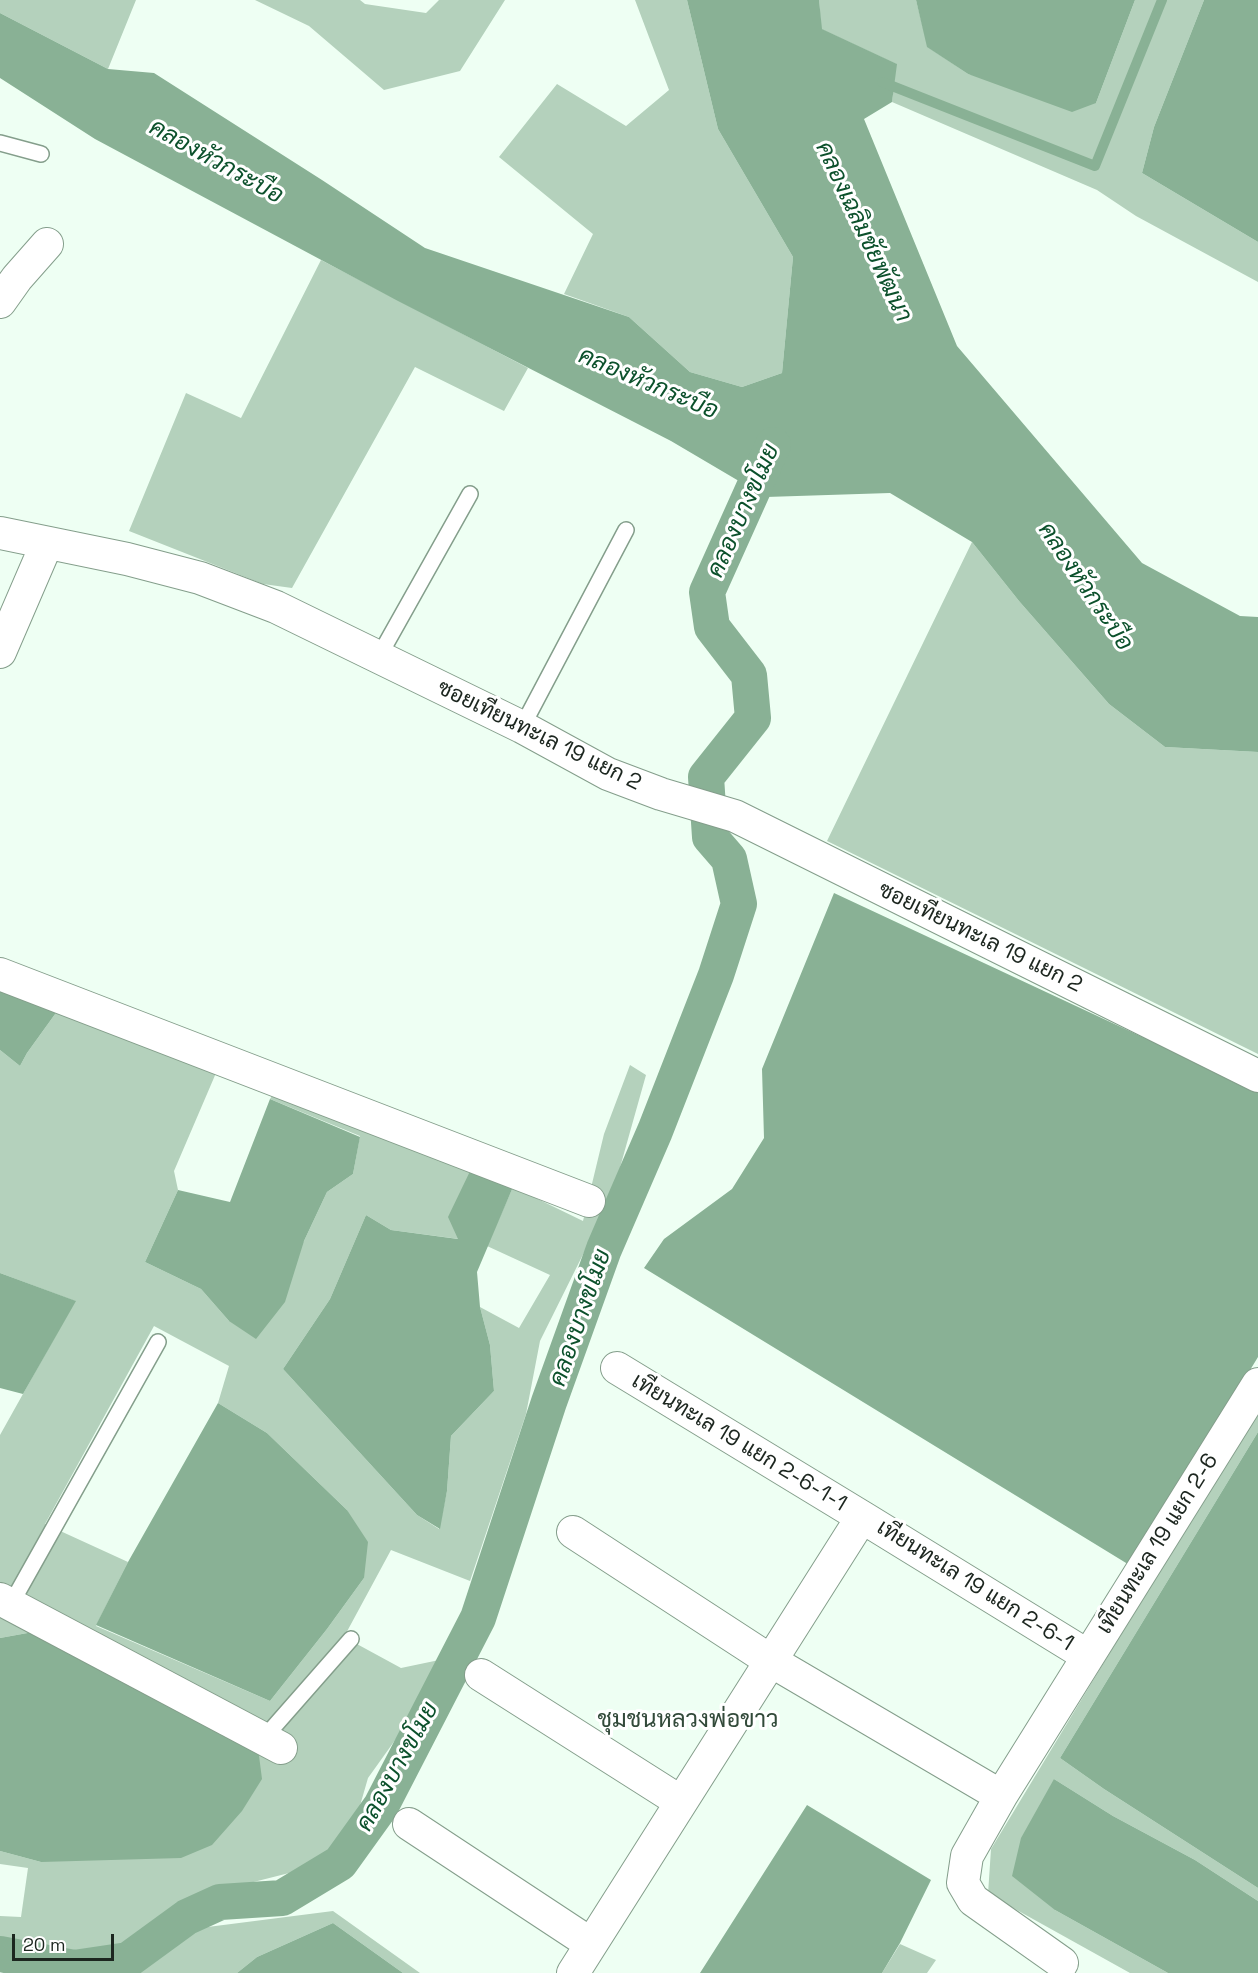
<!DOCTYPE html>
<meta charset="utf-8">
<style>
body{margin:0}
#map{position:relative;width:1258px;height:1973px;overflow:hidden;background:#eefff3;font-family:"Space Grotesk",sans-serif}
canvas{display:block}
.scale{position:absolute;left:12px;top:1934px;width:102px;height:27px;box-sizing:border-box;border:3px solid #1c261f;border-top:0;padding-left:8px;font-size:18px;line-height:21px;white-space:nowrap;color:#1c261f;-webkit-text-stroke:4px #fff;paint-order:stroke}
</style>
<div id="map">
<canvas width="1258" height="1973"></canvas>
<div class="scale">20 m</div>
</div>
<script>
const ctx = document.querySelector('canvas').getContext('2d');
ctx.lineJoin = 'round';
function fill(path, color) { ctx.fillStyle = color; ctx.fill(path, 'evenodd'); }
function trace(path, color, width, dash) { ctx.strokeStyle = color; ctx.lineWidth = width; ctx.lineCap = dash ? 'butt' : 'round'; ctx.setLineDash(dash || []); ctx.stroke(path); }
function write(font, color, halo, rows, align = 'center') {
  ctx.font = font + ' "Space Grotesk",Sarabun,sans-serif'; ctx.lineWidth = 6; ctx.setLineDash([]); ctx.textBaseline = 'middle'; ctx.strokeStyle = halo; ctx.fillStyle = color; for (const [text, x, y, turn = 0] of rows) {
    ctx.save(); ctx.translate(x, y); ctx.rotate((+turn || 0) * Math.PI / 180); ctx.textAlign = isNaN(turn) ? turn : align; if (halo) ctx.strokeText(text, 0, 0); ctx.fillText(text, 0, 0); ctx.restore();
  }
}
const green = new Path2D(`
 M0 0H136L108 69 0 13Z
 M255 0H360L365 4 426 13 439 0H505L460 71 384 90 309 26Z
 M635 0H687L718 129 793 257 782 373 742 387 690 372 629 317 564 294 593 234 499 157 557 84 626 126 669 90Z
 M819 0H916L928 47 968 74 1096 103 1135 0H1204L1154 127 1142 173 1258 242V282L1136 216 1097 190 892 102 896 64 821 29Z
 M321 260 528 368 504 411 415 367 292 588 263 584 129 531 186 393 241 418Z
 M972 542 1019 601 1109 704 1165 747 1258 752V1054L827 841Z
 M58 1010 219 1066 174 1171 178 1190 145 1262 201 1289 229 1321 304 1241 327 1192 353 1174 360 1136 270 1099 277 1088 473 1165 459 1239 391 1230 366 1215 330 1299 283 1369 417 1515 439 1529 447 1491 451 1436 494 1391 490 1345 480 1307 519 1328 550 1275 487 1246 513 1187 583 1221 604 1134 630 1065 646 1075 612 1196 540 1341 526 1414 470 1581 391 1550 344 1637 401 1668 444 1659 428 1694 368 1778 357 1816 332 1854 301 1870 214 1892 157 1925 120 1952 45 1953 0 1943V1916L21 1917 28 1868 0 1864V1851L41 1862 33 1632 0 1638V1435L75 1301 0 1273V1050L20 1066 27 1053ZM154 1326 229 1366 218 1403 267 1433 347 1510 364 1578 327 1629 270 1701 96 1626 128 1562 45 1524Z
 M1258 1408V1432L1060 1758 1104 1789 1258 1888V1901L1195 1860 1113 1816 1054 1779 1055 1910 1168 1973H1130L988 1894 991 1849Z
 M333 1911 420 1973H403L333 1923 257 1957 237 1973H136L192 1929Z
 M900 1944 936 1960 927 1973H882Z`);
const water = new Path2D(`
 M687 0H819L822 29 897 64 892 102 864 119 957 346 1142 563 1240 616 1258 617V752L1165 747 1109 704 1019 601 972 542 890 493 766 497 671 441 398 301 95 139 0 78V13L108 69 154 73 322 180 425 248 629 317 690 372 742 387 782 373 793 257 718 129Z
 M916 0H1135L1096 103 1072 112 968 74 927 47Z
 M1204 0H1258V242L1142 173 1154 127Z
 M834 893 1258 1091V1357L1131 1566 644 1268 664 1239 732 1189 764 1138 762 1069Z
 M0 989 58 1010 27 1053 20 1066 0 1050Z
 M270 1099 360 1137 353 1174 327 1192 304 1241 285 1302 256 1339 229 1321 201 1289 145 1262 178 1190 230 1202Z
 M473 1165 513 1187 477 1272 480 1307 490 1345 494 1391 451 1436 447 1491 440 1529 417 1515 283 1369 330 1299 366 1215 391 1230 458 1239 448 1217Z
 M0 1273 76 1301 23 1394 0 1388Z
 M218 1403 267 1433 347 1510 368 1542 364 1578 327 1629 270 1701 96 1625 128 1562Z
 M1258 1432V1888L1104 1789 1060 1758Z
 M33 1632 258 1748 262 1779 242 1811 212 1845 181 1858 41 1862 0 1851V1638Z
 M1054 1779 1113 1816 1195 1860 1258 1901V1973H1168L1055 1910 1012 1876 1021 1838Z
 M807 1805 931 1880 900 1943 882 1973H700Z
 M333 1923 403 1973H237L257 1957Z`);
const stream = new Path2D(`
 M882 82 1095 166 1162 0`);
const canal = new Path2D(`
 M0 1954 74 1968 128 1960 187 1917 220 1902 282 1898 340 1863 381 1806 478 1618 549 1402 604 1249 655 1131 716 975 739 904 729 859 710 837 706 777 753 718 749 675 712 627 707 592 773 445`);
const lane = new Path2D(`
 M0 143 41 154
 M378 658 470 494
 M522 727 626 530
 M11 1604 158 1342
 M264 1738 351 1639`);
const street = new Path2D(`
 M0 302 17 278 47 244
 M0 533 127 559 200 578 276 607 522 727 608 774 661 794 735 816 1258 1076
 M0 652 47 543
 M0 974 589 1201
 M617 1368 862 1517
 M573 1532 771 1661 1001 1796
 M0 1599 281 1748
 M481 1675 681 1802
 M409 1824 591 1944
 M1062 1963 973 1900 963 1883 967 1856 1001 1796 1258 1384
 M573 1973 862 1517 1088 1656`);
const streetNames = [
 ["ซอยเทียนทะเล 19 แยก 2",539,736,26],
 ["ซอยเทียนทะเล 19 แยก 2",980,938,26],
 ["เทียนทะเล 19 แยก 2-6-1-1",739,1443,31],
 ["เทียนทะเล 19 แยก 2-6",1158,1544,-58],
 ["เทียนทะเล 19 แยก 2-6-1",975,1586,32]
];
const waterNames = [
 ["คลองหัวกระบือ",216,162,29],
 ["คลองเฉลิมชัยพัฒนา",863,232,65],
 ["คลองหัวกระบือ",648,384,23],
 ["คลองบางขโมย",744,511,-66],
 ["คลองหัวกระบือ",1085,587,56],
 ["คลองบางขโมย",581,1318,-71],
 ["คลองบางขโมย",398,1767,-61]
];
const neighbourhoodNames = [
 ["ชุมชนหลวงพ่อขาว",688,1720]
];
fill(green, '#b4d1bc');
fill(water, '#89b195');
trace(stream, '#89b195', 10);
trace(canal, '#89b195', 36);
trace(lane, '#849e8b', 18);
trace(street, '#849e8b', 34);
trace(lane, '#fff', 15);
trace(street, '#fff', 32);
write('22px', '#1c261f', '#fff', streetNames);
write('italic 24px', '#0c512c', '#fff', waterNames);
write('24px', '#324a3a', '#fff', neighbourhoodNames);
</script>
